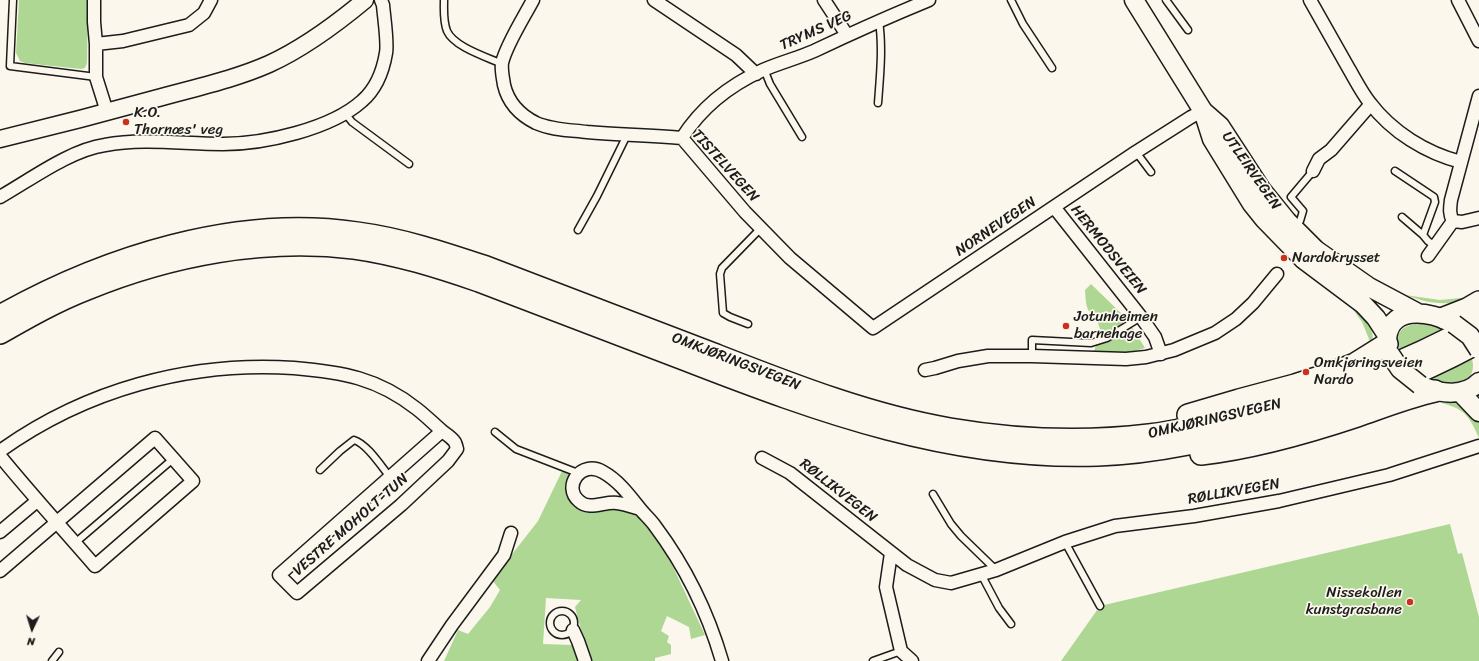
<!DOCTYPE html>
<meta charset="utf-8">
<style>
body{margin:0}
#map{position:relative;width:1479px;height:661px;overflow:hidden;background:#fbf7ec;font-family:Sriracha,sans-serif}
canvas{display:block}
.north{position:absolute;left:12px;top:609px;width:40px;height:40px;-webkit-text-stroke:3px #fbf7ec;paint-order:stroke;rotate:184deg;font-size:11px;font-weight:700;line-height:16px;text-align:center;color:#1c1c1c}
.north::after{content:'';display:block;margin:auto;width:14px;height:18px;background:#1c1c1c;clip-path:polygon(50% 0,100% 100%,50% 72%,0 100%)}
</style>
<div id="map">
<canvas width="1479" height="661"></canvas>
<div class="north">N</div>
</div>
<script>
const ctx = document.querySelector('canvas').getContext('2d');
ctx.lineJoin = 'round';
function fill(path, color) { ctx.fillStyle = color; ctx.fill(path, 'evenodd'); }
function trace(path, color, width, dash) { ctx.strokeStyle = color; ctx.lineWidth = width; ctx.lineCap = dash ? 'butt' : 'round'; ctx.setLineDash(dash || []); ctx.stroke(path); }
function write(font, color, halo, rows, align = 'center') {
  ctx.font = font + ' Sriracha,sans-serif'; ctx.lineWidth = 3.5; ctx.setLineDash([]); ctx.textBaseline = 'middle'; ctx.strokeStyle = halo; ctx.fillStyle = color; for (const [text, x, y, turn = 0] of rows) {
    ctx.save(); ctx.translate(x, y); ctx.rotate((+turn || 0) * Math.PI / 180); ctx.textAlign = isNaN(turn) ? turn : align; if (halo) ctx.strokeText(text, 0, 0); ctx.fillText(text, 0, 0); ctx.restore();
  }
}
const green = new Path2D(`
 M19 0H88L87 63 85 68 81 69 25 63 20 61 16 53Z
 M1091 284 1127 319 1145 348 1131 352H1094L1100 329 1096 317C1085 312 1086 301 1085 290Z
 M1405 295 1440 300 1461 298V301C1439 306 1426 302 1405 295Z
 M1344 297C1357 310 1377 324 1372 344H1371L1362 322Z
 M1424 324 1445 329 1400 351 1397 338C1401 325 1412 324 1424 324Z
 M1472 359C1479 386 1448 384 1432 379Z
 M1447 399C1460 405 1469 410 1479 421V438C1466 408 1461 409 1432 400Z
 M563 469 567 470 569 474 567 481V496L572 503 581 509 609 508 627 510 641 519 667 554 705 635 691 639 689 627 667 616 661 631 669 636 667 642 671 645V654L655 658V661H589L575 607 581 600 546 598 543 644 572 645 580 655V661H444L458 630 468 634 490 607 500 590 492 580 538 521Z
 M1450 524 1458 554 1462 553 1479 617V661H1061L1100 606Z`);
const service = new Path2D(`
 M13 0 10 66 96 77
 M444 0C444 10 443 21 447 31 454 47 487 57 502 64
 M1011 0 1023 24 1052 68
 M1166 0 1188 30
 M764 69 770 84 802 137
 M878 103C880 76 883 48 879 21
 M345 113 352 122 409 164
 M1136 152 1151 172
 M1395 171 1434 197 1435 202 1423 235 1428 241 1435 246
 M1402 217 1423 235
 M1300 221 1303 211 1291 197 1313 171
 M578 230 597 196 627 135
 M748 324 730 317 723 313 720 274 722 268 761 228
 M1032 356V340L1091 343 1107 338 1141 317
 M495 432 516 449 578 473
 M320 470 340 451 354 440C367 444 381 466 390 477
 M933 494 951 524 961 536 996 570
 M1065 542 1100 606
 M75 543 173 459
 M981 574 999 608 1011 624
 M550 623a12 12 0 1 1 24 0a12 12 0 1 1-24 0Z
 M52 661 59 652
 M873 661 901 651`);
const minor = new Path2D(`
 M94 0V22L96 44V77L107 112
 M533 0C524 17 506 45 502 63 501 70 503 78 504 85 508 102 520 115 536 123 552 130 570 130 587 132 619 135 650 135 682 138L745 212 790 258 873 328 1136 152 1191 117 1203 111
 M654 0 736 55 756 74
 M824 0 847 35
 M1310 0C1323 23 1336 46 1349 69 1356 81 1362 93 1370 103 1392 132 1426 153 1461 162
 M1458 0 1479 41
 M96 44 123 41 189 25 204 13 211 0
 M682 138C701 108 730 85 763 70 779 63 798 58 814 51 852 33 890 16 929 0
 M1313 171 1319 159 1331 150 1371 104
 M0 197C30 180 70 150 105 145 143 138 184 144 223 144 264 144 331 129 362 101 376 89 383 71 386 53 388 43 384 17 383 5L381 0
 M1054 207 1141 317 1155 337 1161 354
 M1453 221C1449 214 1450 208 1451 200L1479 96
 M1453 221 1462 222 1479 218
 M1428 256 1453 221
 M925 370 935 368 958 361 988 356H1032L1126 359 1146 357 1174 350 1215 333 1236 319 1253 303 1277 274
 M0 451C85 390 189 361 294 368 342 372 378 378 417 409 426 416 434 424 442 431 446 434 451 437 454 441 456 443 456 446 457 449L448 461 401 505 297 593 279 575 442 431
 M0 456C31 494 63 529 95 566L193 481 155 438 0 571
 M762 458 790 473 907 565 935 580 951 583 996 570 1065 542 1115 526 1194 516 1279 501 1389 475 1479 446
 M640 509C633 507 625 504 617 503 605 501 589 511 579 501 562 487 581 459 603 472 619 481 629 495 641 510 645 515 651 520 655 526 685 566 708 613 722 661
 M0 532 37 501
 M891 553 886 587 901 651 912 661
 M573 630 578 641 585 661
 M428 661 452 625 504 555 511 533`);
const tertiary = new Path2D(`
 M0 139C54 126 108 112 162 97 198 87 235 79 269 64 304 48 335 25 365 0`);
const secondary = new Path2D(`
 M1134 0 1203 111 1212 139 1252 204 1264 219 1303 259 1363 304 1376 318 1387 335
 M1204 112 1220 126 1261 189 1287 221 1316 250 1369 287 1416 312
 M1387 345C1385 304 1430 310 1454 324
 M1422 386C1440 394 1465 397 1479 382
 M1460 392 1479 412`);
const trunk = new Path2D(`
 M0 316C105 257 236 215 357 233 402 239 444 253 486 267 561 296 636 325 711 353 788 383 868 415 950 429 1015 440 1083 443 1149 435 1180 431 1210 424 1241 416 1326 394 1402 365 1479 323
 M1444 318 1467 309 1479 302
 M0 333C28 317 56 301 87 289 170 255 264 237 354 248 397 254 438 267 479 281 548 307 617 334 686 360 820 412 952 460 1098 455 1158 453 1216 439 1274 423 1345 403 1414 378 1479 342
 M1188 415 1239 400 1295 385 1332 373 1355 364 1387 344
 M1201 454C1254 448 1306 433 1357 416 1383 407 1408 397 1435 391`);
const secondaryBridge = new Path2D(`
 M1454 324 1470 336 1479 350
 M1390 354 1400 369 1420 385`);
const markers = [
 [126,122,4,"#c8321e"],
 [1284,258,4,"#c8321e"],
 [1066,326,4,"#c8321e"],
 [1306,372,4,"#c8321e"],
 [1410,602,4,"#c8321e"]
];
const streetNames = [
 ["TRYMS VEG",816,31,-24],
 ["TISTELVEGEN",725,166,48],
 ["UTLEIRVEGEN",1251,171,55],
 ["NORNEVEGEN",996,227,-34],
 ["HERMODSVEIEN",1108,250,51],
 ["OMKJØRINGSVEGEN",736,362,21],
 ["OMKJØRINGSVEGEN",1215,419,-13],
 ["RØLLIKVEGEN",838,491,38],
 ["RØLLIKVEGEN",1234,492,-10],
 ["VESTRE MOHOLT-TUN",351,525,-41]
];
const poiNames = [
 ["K.O.",134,113],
 ["Thornæs' veg",134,130],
 ["Nardokrysset",1292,258],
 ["Jotunheimen",1074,317],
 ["barnehage",1074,334],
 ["Omkjøringsveien",1314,363],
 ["Nardo",1314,380],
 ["Nissekollen",1402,593,"right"],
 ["kunstgrasbane",1402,610,"right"]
];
fill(green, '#aed794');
trace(service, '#1c1c1c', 9);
trace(minor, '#1c1c1c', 15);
trace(tertiary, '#1c1c1c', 19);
trace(secondary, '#1c1c1c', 21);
trace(trunk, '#1c1c1c', 24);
trace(service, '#fbf7ec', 6);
trace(minor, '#fbf7ec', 12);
trace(tertiary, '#fbf7ec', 16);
trace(secondary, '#fbf7ec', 18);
trace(trunk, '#fbf7ec', 21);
trace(secondaryBridge, '#1c1c1c', 21, []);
trace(secondaryBridge, '#fbf7ec', 18);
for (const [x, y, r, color] of markers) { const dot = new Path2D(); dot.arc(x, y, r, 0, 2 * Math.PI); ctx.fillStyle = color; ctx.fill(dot); trace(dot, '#fbf7ec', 1.5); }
write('15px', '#1c1c1c', '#fbf7ec', streetNames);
write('15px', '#1c1c1c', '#fbf7ec', poiNames, 'left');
</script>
